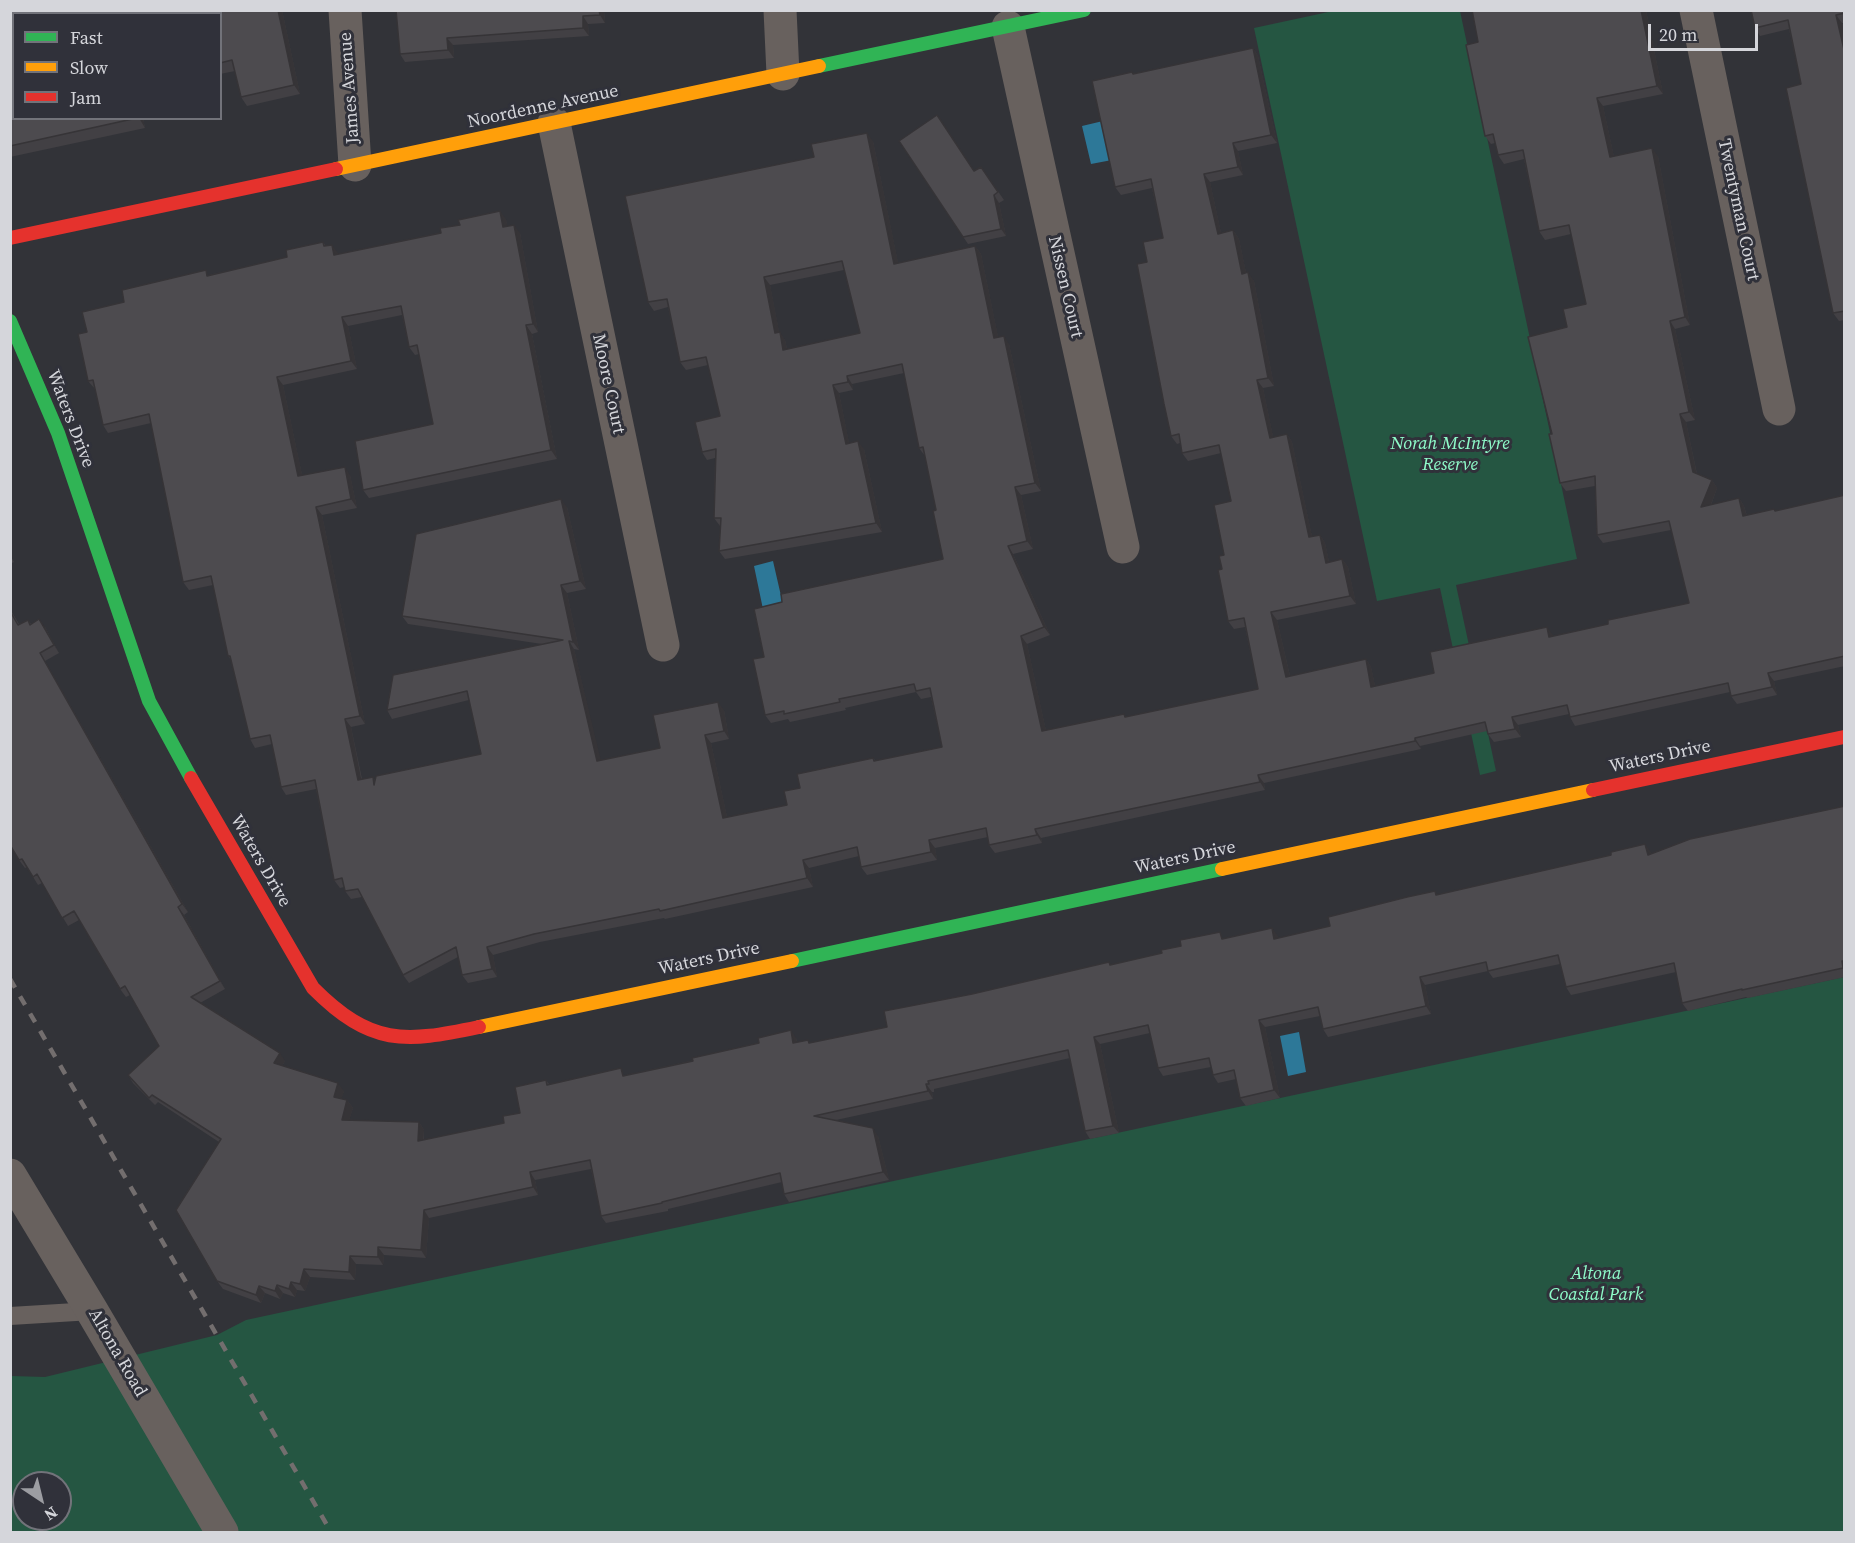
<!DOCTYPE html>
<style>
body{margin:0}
#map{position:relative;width:1855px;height:1543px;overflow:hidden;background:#323338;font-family:"Source Serif 4",serif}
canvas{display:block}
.frame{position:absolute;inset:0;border:12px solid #d5d6db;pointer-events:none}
.legend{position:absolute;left:12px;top:12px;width:210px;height:108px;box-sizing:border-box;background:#30313a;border:2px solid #72737a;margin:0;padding:8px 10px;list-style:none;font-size:18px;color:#d5d6db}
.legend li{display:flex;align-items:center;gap:12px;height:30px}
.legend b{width:30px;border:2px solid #72737a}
.north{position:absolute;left:12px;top:1471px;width:60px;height:60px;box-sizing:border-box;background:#30313a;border:2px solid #72737a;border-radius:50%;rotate:145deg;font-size:16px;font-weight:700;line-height:24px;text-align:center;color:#d5d6db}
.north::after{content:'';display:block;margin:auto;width:21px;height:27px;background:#9c9da2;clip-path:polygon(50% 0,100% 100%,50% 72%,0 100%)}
.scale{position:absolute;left:1648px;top:24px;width:110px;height:27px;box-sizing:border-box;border:3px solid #d5d6db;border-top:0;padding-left:8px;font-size:18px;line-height:21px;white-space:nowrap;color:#d5d6db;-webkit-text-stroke:4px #30313a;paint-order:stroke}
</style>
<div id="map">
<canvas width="1855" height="1543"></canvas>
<div class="frame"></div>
<ul class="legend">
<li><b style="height:8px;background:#30b455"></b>Fast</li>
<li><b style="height:8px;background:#ff9f0a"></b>Slow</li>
<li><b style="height:8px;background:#e5322d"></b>Jam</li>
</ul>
<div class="north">N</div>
<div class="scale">20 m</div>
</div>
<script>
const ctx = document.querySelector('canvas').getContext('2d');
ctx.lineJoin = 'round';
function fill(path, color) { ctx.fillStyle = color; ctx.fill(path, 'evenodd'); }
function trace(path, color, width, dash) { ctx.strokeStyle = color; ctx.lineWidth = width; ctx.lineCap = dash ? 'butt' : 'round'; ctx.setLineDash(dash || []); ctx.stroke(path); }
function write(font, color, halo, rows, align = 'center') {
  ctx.font = font + ' "Source Serif 4",serif'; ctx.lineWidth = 6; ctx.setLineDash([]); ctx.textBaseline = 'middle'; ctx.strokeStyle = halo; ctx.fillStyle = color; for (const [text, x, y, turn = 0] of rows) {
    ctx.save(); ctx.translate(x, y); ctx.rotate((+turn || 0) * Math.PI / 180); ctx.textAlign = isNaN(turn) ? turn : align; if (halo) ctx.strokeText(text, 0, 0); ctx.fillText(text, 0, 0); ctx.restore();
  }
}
const green = new Path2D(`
 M1333 11H1460L1577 559 1456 585 1496 771 1480 775 1440 588 1377 601 1254 28Z
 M1844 977V1532H11V1376L45 1377 217 1335 246 1320ZM24 1483H60V1519H24Z`);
const water = new Path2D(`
 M1103 121 1112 160 1091 164 1082 126Z
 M773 561 784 609 764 614 754 566Z
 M1299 1032 1306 1072 1288 1076 1280 1036Z`);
const lane = new Path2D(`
 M10 1316 92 1311`);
const street = new Path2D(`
 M345 10 355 165
 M780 10 783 74
 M1696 10 1779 409
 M1008 27 1123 547
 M554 123 663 645
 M10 1175 92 1311 222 1532`);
const fast = new Path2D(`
 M819 66 1084 10
 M10 321 58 433 149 701 191 778
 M792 961 1222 869`);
const slow = new Path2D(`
 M336 169 819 66
 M1222 869 1593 790
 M479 1027 792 961`);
const jam = new Path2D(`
 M10 238 336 169
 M191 778 313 988C371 1046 404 1043 479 1027
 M1593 790 1844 737`);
const rail = new Path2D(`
 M10 979 331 1532`);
const wall = new Path2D(`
 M10 10 143 118 145 128 10 157Z
 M282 10 300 94 247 106 241 97 235 71 220 74V14L136 11Z
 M396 10H604L605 23 588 24 589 36 453 45 454 58 405 62 400 54Z
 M1646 10 1663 94 1603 106 1614 157 1658 156 1690 325 1675 329 1695 420 1686 422 1697 474 1712 480 1717 488 1711 505 1739 498 1744 506 1747 516 1774 509 1776 511 1845 495V666L1774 681 1777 695 1737 704 1731 696 1730 692 1575 726 1570 717 1569 714 1518 725 1521 737 1494 742 1488 734 1487 731 1420 746 1421 749 1264 783 1265 790 1041 838 1042 843 995 853 989 845 988 837 935 848 937 860 867 875 861 867 859 856 809 868 813 887 665 919 664 918 540 942 493 955 497 977 468 983 462 975 458 957 409 983 403 975 362 897 351 899 345 891 344 887 340 888 334 880 316 789 286 795 281 787 272 744 255 748 250 739 231 660 228 656 213 585 189 590 183 582 151 423 108 433 103 425 95 389 88 381 87 332 124 302 209 275 287 257 323 242 326 246 338 254 506 219 507 227 520 233 538 332 532 334 557 459 369 498 363 490 433 424 419 354 415 355 409 347 402 315 348 326 357 369 283 385 302 475H350L357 508 322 515 365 724 351 727 362 779 373 777 375 780 481 754 469 700 392 719 387 710 542 644 408 624 402 616 567 507 586 589 567 593 579 650 574 649 600 760 660 748 724 710 729 739 711 743 727 817 787 805 800 788 873 758 876 761 942 747 931 697 921 699 916 692 845 708 846 710 790 722 788 719 771 723 765 715 764 657 782 602 943 559 936 510 925 456 919 448 904 373 852 384 853 390 839 393 849 443 864 449 882 532 725 559 719 551 721 526H720L714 518 715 458 707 460 702 452 720 416 708 365 686 370 680 362 668 307 654 311 648 302 814 157 873 141 898 263 975 246 981 254 998 337 1009 344 1041 491 1021 495 1033 549 1013 554 1050 635 1027 644 1046 731 1126 717 1258 689 1245 627 1234 629 1228 621 1222 569 1231 501 1221 453 1188 461 1182 453 1180 443 1177 444 1171 436 1147 262 1163 238 1152 188 1121 195 1115 187 1134 74 1253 48 1258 56 1277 143 1238 151 1243 175 1210 182 1221 233 1233 230 1239 239 1246 273 1254 281 1274 386 1263 388 1273 437 1287 434 1292 442 1312 537 1320 535 1325 543 1329 562 1342 559 1348 567 1356 604 1277 620 1290 676 1366 659 1371 667 1375 686 1434 673 1553 635V636L1608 624 1689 603 1671 530 1603 543 1597 535 1595 486 1566 491 1560 483 1552 434 1567 327 1586 304 1571 234 1545 240 1539 231 1524 159 1504 164 1498 155 1495 143 1491 144 1485 136ZM844 270 860 333 787 349 785 340 779 332 770 285Z
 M1751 10H1845V23H1842L1845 35V320L1839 321 1833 313 1801 84 1789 29 1760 36 1755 28Z
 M899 141 974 171 981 167 1004 200 999 203 1006 236 968 244Z
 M10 555 14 562 10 564Z
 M10 609 19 624 28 620 31 624 45 627 59 653 45 661 188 912 184 915 225 989 200 1003 285 1061 282 1066 344 1091 341 1099 347 1100 353 1108 349 1120 419 1122 424 1130V1140L504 1123 520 1113 546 1080 549 1084 626 1075 796 1038 797 1042 811 1043 887 1027 972 994 1109 962 1111 965 1272 928 1278 938 1330 926 1437 895 1651 852V854L1845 806V977L1748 998 1746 997 1688 1011 1682 1003 1676 972 1571 995 1566 987 1560 964 1493 978 1488 971 1425 985 1431 1014 1328 1037 1323 1029 1320 1016 1265 1027 1280 1098 1246 1106 1240 1098 1236 1079 1218 1083 1213 1075 1211 1067 1163 1076 1158 1068 1150 1033 1100 1044 1119 1133 1090 1139 1085 1131 1070 1058 934 1089V1092H932L933 1099 836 1120 878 1136 889 1180 789 1202 784 1194 782 1182 668 1209V1211L606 1223 601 1216 591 1169 535 1180 538 1195 429 1218 426 1258 384 1255 383 1265 356 1264 355 1280 310 1277 305 1291 297 1290 295 1297 283 1293 280 1299 265 1293 261 1303 223 1289 217 1281 219 1142 158 1102 155 1105 133 1083 128 1075 159 1046 130 995 126 997 120 989 79 920 68 926 42 883 38 885 27 867 25 868 19 860 10 845Z`);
const shadedWall = new Path2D(`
 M94 10H99L100 14H94Z
 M278 10H282L300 94 294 85Z
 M599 10H604L605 23 600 15Z
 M1641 10H1646L1663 94 1657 86Z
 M1836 15 1842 23 1845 35V54Z
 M583 16 588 24 589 36 583 28Z
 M447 38 453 45 454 58 448 50Z
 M1253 48 1258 56 1277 143 1271 135Z
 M1597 98 1603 106 1616 166 1610 157Z
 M139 118H143L145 128Z
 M867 133 873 141 900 272 894 264Z
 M1233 143 1238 151 1243 175 1238 167Z
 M1652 148 1658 156 1690 325 1685 317Z
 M1204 174 1210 182 1223 242 1218 234Z
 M994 195 999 203 1006 236 1001 229Z
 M500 211 506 219 509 236 503 227Z
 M514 225 520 233 538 332 533 324Z
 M1233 230 1239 239 1248 282 1242 274Z
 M332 245 338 253 340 263 334 255Z
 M975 246 981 254 1000 346 994 338Z
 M1248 272 1254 281 1274 386 1268 378Z
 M764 277 770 285 781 341 775 333Z
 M342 317 348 326 357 369 351 361Z
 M1670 321 1675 329 1695 420 1689 412Z
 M526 325 532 334 557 459 551 450Z
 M780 332 785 340 789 358 783 350Z
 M1004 336 1009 344 1041 491 1035 483Z
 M847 376 852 384 853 390 848 382Z
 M277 377 283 385 304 484 298 476Z
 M1257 380 1263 388 1275 446 1270 438Z
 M833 385 839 393 851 452 846 444Z
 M1680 414 1686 422 1698 480 1693 472Z
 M1287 434 1292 442 1314 546 1309 537Z
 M858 441 864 449 882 532 876 523Z
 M345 467 350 475 357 508 351 499Z
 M1712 480 1717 488 1707 515 1701 507Z
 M1015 487 1021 495 1033 549 1027 541Z
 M1739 498 1744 506 1749 525 1743 516Z
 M561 499 567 507 586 589 580 581Z
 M316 507 322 515 365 724 360 716Z
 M1320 535 1325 543 1331 571 1326 563Z
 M1008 546 1013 554 1050 635 1044 627Z
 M1342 559 1348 567 1356 604 1350 596Z
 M561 585 567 593 579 650 573 642Z
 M1271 612 1277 620 1292 685 1286 677Z
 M39 619 45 627 59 653 54 645Z
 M1547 627 1553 635 1555 645 1549 637Z
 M1021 636 1027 644 1048 740 1042 731Z
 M569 641 574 649 603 769 597 761Z
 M40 653 45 661 188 912 182 904Z
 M1366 659 1371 667 1377 695 1371 687Z
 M1768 673 1774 681 1777 695 1772 687Z
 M718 702 724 710 729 739 724 731Z
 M1512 717 1518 725 1521 737 1515 729Z
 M345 719 351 727 363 788 358 780Z
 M705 735 711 743 729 826 723 818Z
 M1415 738 1420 746 1421 749 1415 741Z
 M1258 775 1264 783 1265 790 1260 782Z
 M1035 829 1041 838 1042 843 1037 835Z
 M929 840 935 848 937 860 931 852Z
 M1645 844 1651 852 1653 863 1648 855Z
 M803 860 809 868 813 887 807 878Z
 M178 907 184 915 225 989 220 981Z
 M1272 928 1278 936 1280 947 1274 939Z
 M487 947 493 955 497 977 492 969Z
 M1420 977 1425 985 1431 1014 1426 1006Z
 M1259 1020 1265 1027 1280 1098 1274 1090Z
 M791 1030 796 1038 799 1051 793 1043Z
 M1094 1037 1100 1044 1119 1133 1113 1126Z
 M280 1053 285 1061 279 1071 274 1063Z
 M338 1083 344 1091 340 1104 334 1097Z
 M926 1084 932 1092 933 1099 928 1091Z
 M347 1100 353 1108 347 1127 342 1120Z
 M419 1122 424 1130 423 1149 418 1141Z
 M873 1128 878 1136 889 1180 883 1172Z
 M530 1172 535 1180 538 1195 533 1187Z
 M424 1210 429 1218 426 1258 421 1250Z
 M378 1247 384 1255 383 1265 378 1257Z
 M350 1256 356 1264 355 1280 349 1272Z
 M304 1269 310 1277 305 1291 300 1284Z
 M291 1282 297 1290 295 1297 289 1289Z
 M277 1285 283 1293 280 1299 275 1291Z
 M259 1286 265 1293 261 1303 256 1295Z`);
const building = new Path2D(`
 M10 10H94V14H14V118H137L10 146Z
 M136 10H278L294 85 241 97 232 60 220 63V14H113Z
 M396 10H599L600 15 583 16V28L447 38 448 50 400 54Z
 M1472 10H1641L1657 86 1597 98 1610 157 1652 148 1685 317 1670 321 1689 412 1680 414 1693 472 1712 480 1701 507 1739 498 1743 516 1774 509 1775 511 1845 495V656L1768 673 1772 687 1731 696 1728 683 1570 717 1567 705 1512 717 1515 729 1488 734 1485 722 1415 738V741L1258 775 1260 782 1035 829 1037 835 989 845 986 828 929 840 931 852 861 867 857 847 803 860 807 878 660 911 659 909 534 934 487 947 492 969 462 975 456 947 403 975 358 889 345 891 342 878 334 880 315 780 281 787 270 735 250 739 230 656H228L211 576 183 582 149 414 103 425 93 380 88 381 78 334 87 332 82 312 124 302 122 290 206 270 207 276 287 257 286 250 323 242 324 246 332 245 334 255 441 233 440 228 460 225 458 220 500 211 503 227 514 225 533 324 526 325 551 450 363 490 355 441 433 424 417 345 409 347 401 306 342 317 351 361 277 377 298 476 345 467 351 499 316 507 360 716 345 719 358 780 373 777 374 785 376 776 481 754 467 691 387 710 393 675 563 640 402 616 416 534 561 499 580 581 561 585 573 642 569 641 597 761 660 748 653 715 718 702 724 731 705 735 723 818 787 805 784 791 800 788 797 774 873 758 874 761 942 747 930 688 916 691 914 684 839 699 840 702 784 714V711L765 715 753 659 764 657 754 609 782 602 781 594 943 559 933 511 936 510 923 447 919 448 902 364 847 376 848 382 833 385 846 444 858 441 876 523 719 551 721 518H714L716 449 702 452 695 422 720 416 706 357 680 362 667 299 648 302 625 196 814 157 811 144 867 133 894 264 975 246 994 338 1004 336 1035 483 1015 487 1027 541 1008 546 1044 627 1021 636 1042 731 1124 714 1125 717 1258 689 1244 618 1228 621 1218 570 1222 569 1219 556 1224 555 1214 505 1231 501 1219 445 1182 453 1179 434 1171 436 1164 404 1137 264 1147 262 1143 242 1163 238 1151 179 1115 187 1092 81 1132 72 1133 74 1253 48 1271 135 1233 143 1238 167 1204 174 1218 234 1233 230 1242 274 1248 272 1268 378 1257 380 1270 438 1287 434 1309 537 1320 535 1326 563 1342 559 1350 596 1271 612 1286 677 1366 659 1371 687 1434 673 1430 652 1547 627 1549 637 1608 624V620L1689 603 1669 521 1597 535 1595 476 1560 483 1549 434H1552L1528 337 1567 327 1563 309 1586 304 1569 225 1539 231 1523 150 1498 155 1493 134 1485 136 1466 45 1478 42ZM842 261 860 333 783 350 780 332 775 333 764 277Z
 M1751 10H1845V13L1836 15 1845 54V311L1833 313 1786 88 1801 84 1788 20 1755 28Z
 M937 115 974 171 981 167 998 192 994 195 1001 229 963 237 899 141Z
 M10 611 18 625 28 620 30 625 39 619 54 645 40 653 182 904 178 907 220 981 191 997 280 1053 274 1063 338 1083 334 1097 347 1100 342 1120 419 1122 418 1141 504 1123 503 1116 520 1113 515 1087 546 1080 547 1085 621 1068 623 1076 693 1061 692 1058 759 1043 758 1038 791 1030 793 1043 808 1040 809 1043 887 1027 884 1011 972 994 1109 962 1110 965 1162 953 1161 950 1181 946 1180 940 1220 932 1222 939 1272 928 1274 939 1330 926 1328 917 1407 897 1435 891 1436 895 1611 855V852L1645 844 1648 855 1690 839 1845 806V961H1842L1843 968 1742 990V989L1682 1003 1674 963 1566 987 1558 955 1488 971 1486 962 1420 977 1426 1006 1323 1029 1318 1007 1259 1020 1274 1090 1240 1098 1234 1070 1213 1075 1209 1058 1158 1068 1148 1025 1094 1037 1113 1126 1085 1131 1068 1050 928 1081 929 1084H926L928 1091 814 1116 873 1128 883 1172 784 1194 780 1173 662 1202V1203L601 1216 590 1160 530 1172 533 1187 424 1210 421 1250 378 1247V1257L350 1256 349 1272 304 1269 300 1284 291 1282 289 1289 277 1285 275 1291 259 1286 256 1295 217 1281 176 1210 221 1139 152 1095 149 1098 128 1075 159 1046 125 986 120 989 74 911 62 918 37 874 33 877 22 859 19 860 10 845Z`);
const streetNames = [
 ["James Avenue",350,88,-94],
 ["Noordenne Avenue",543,107,-12],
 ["Twentyman Court",1738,210,78],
 ["Nissen Court",1065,287,77],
 ["Moore Court",608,384,78],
 ["Waters Drive",70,419,69],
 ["Waters Drive",1660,757,-12],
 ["Waters Drive",1185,858,-12],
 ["Waters Drive",260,861,60],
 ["Waters Drive",709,959,-12],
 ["Altona Road",117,1353,60]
];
const parkNames = [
 ["Norah McIntyre",1450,444],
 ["Reserve",1450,465],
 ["Altona",1596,1274],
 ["Coastal Park",1596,1295]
];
fill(green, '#255642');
fill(water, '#2d7898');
trace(lane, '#68615e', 18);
trace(street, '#68615e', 33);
trace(fast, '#30b455', 14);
trace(slow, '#ff9f0a', 14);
trace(jam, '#e5322d', 14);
trace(rail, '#736e6e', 4.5, [10, 10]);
fill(wall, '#424044');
fill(shadedWall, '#363437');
fill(building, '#4d4b4f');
trace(building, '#363437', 1.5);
write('18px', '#d5d6db', '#30313a', streetNames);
write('italic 18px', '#8efbc9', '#30313a', parkNames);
</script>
